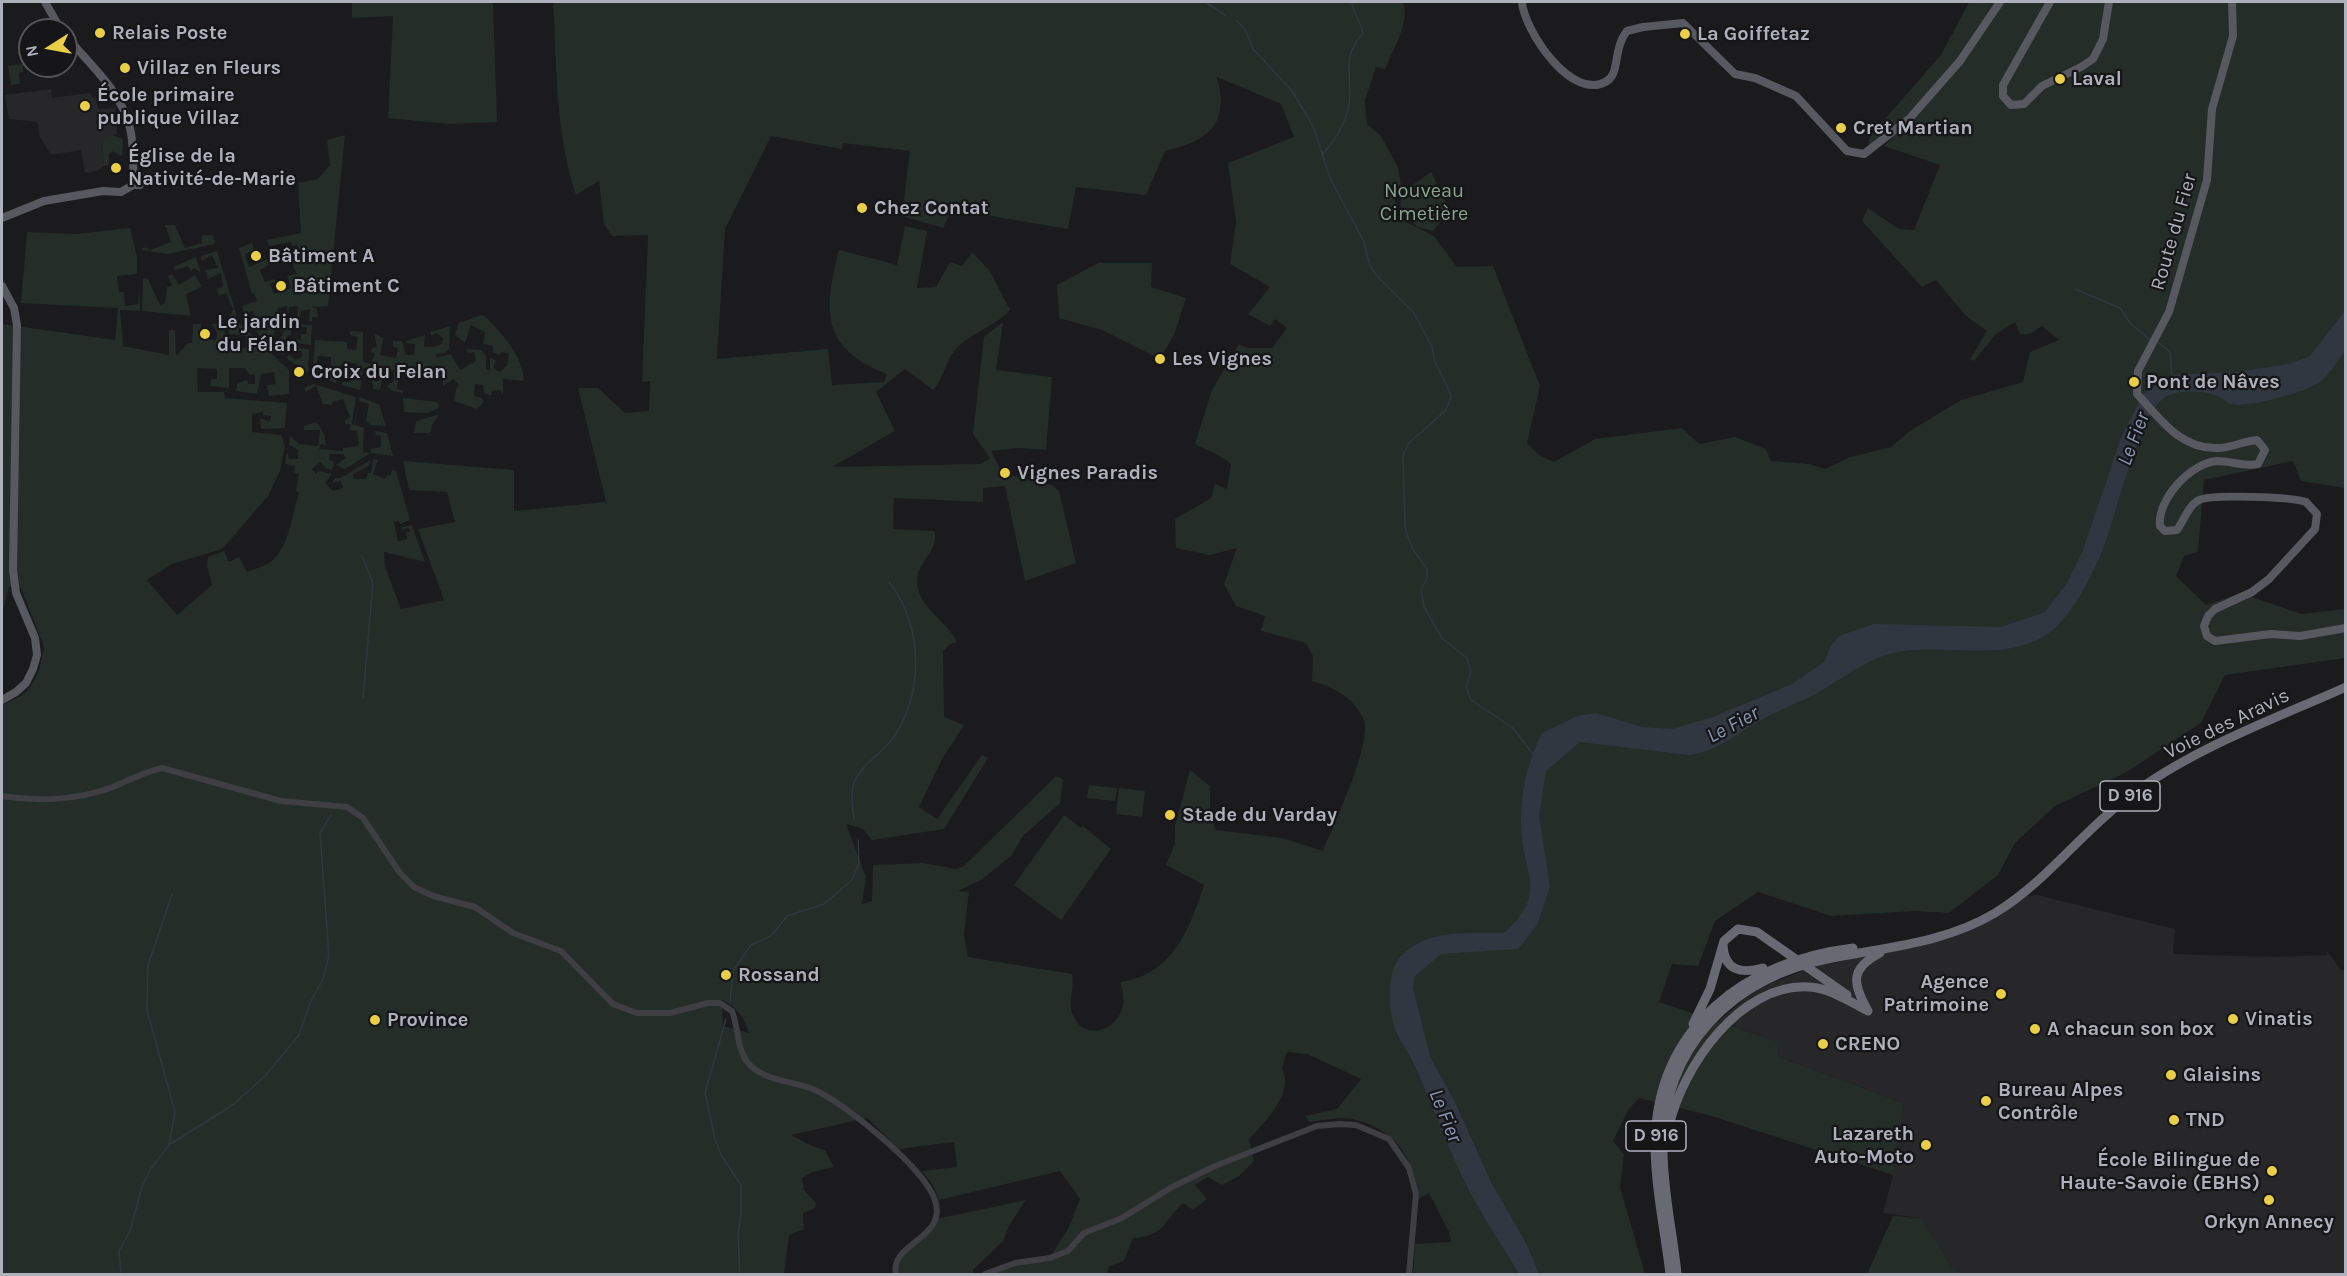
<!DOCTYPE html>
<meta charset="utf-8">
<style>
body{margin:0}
#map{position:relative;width:2347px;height:1276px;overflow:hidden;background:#1b1a1d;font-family:Karla,sans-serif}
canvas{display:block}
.frame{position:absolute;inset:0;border:3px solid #aeb0bb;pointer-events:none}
.north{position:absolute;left:18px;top:18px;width:60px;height:60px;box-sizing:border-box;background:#161518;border:2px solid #535359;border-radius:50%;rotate:259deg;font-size:16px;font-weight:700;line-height:24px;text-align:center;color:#aeb0bb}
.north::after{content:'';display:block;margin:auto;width:21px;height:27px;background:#e9cf47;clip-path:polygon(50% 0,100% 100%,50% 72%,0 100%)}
</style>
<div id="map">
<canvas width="2347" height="1276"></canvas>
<div class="frame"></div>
<div class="north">N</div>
</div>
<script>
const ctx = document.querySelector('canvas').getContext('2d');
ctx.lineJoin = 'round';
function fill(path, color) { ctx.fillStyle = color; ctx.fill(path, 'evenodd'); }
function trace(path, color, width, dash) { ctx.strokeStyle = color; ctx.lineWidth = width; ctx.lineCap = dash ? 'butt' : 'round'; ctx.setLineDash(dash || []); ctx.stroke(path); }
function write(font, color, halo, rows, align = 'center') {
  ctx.font = font + ' Karla,sans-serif'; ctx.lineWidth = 4.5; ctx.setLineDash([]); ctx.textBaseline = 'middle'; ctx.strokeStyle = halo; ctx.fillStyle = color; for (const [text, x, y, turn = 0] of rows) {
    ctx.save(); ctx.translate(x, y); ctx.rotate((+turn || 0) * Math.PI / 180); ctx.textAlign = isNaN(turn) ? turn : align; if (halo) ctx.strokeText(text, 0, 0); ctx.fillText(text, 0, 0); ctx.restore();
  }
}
const built = new Path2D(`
 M51 89 52 98 89 93 96 100 98 109 115 108 117 135H112L102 143 104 166 97 171 85 173 81 150 51 155 39 135 38 122 9 119 5 95Z
 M2037 895 2175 929 2173 954 2275 957 2327 955 2326 950 2341 970H2345V1274H1965L1954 1270 1921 1218 1883 1213 1893 1175 1904 1103 1777 1056V1041L1718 1021 1747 997 1767 985 1816 966 1835 963 1954 931 2017 897Z`);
const green = new Path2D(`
 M352 2H493L497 122 448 124 388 118 393 16 352 18Z
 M553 2H1403C1410 23 1393 50 1385 69L1376 67 1365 100 1367 124 1381 136 1398 167 1401 186 1395 202 1402 220 1434 236 1457 267 1493 266 1540 386 1527 443 1539 455 1554 462 1595 439 1682 428 1699 444 1735 437 1766 449 1771 461 1809 464 1825 469 1850 457 1891 447 1910 431 1961 400 2023 382 2030 352 2059 340 2042 326 2030 334H2020L2015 322 1996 334 1974 361 1970 359 1987 331 1966 316 1936 280 1922 287 1862 221 1868 208 1899 229 1914 230 1940 165 1884 146 1919 112 1914 109 1868 146 1870 136 1941 55 1969 2H2345V488L2301 481 2293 461 2204 480 2198 552 2184 556 2176 576 2206 605 2241 593 2301 614 2345 609V658L2225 675 2201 723 2125 773 2055 806 2015 843 1998 875 1949 913 1915 911 1831 916 1758 892 1715 921 1698 966 1672 964 1659 1002 1777 1041V1056L1904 1103 1893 1175 1712 1116 1639 1098 1628 1110 1613 1141 1624 1154 1620 1187 1645 1274H1413L1415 1244 1451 1242 1449 1232 1429 1193 1419 1199C1413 1157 1395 1128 1352 1119 1340 1116 1322 1121 1309 1122L1305 1116 1337 1109 1361 1079 1307 1054 1287 1052 1282 1068C1295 1093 1264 1123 1249 1139L1254 1161 1239 1176 1222 1185 1208 1177 1195 1185 1207 1199 1193 1210 1183 1203C1162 1222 1166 1236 1133 1238L1124 1261 1109 1266 1107 1274H984L1052 1254 1068 1229 1080 1199 1060 1171 939 1200 933 1185 922 1171 957 1167 954 1142 899 1149 867 1118 791 1135 812 1146 825 1150 834 1167 812 1172 802 1178 804 1190 816 1203 815 1208 803 1213 804 1229 789 1235 784 1274H2V705L21 696 30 688 39 671 44 647 21 588 9 587 4 607H2V324L115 340 118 308 21 303 27 232 77 234 130 228 137 257V274L117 276 119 292H124L125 306 138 304 139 286 140 311 120 310 123 346 169 355V330H175L176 356 188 343H192L193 324H201L202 339 216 340 217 333 212 324 224 323 226 346H239V350L247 347 246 336 229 334V324H240L289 370V394L269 396 267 385 276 384 274 372 261 374 257 394 236 391 237 384 246 380 249 384H255V375L249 374 245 368H229V388L210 386 211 379H217V369L197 368 198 392H224L225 398 287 403 285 428 261 429 260 418 270 422 271 416 263 415V412L252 414V432L281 435 285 446 280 471 268 496 231 539 222 549 172 564 147 580 177 615 212 585 207 566 208 557 224 551 229 562 239 557 247 572C253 569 263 567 269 563 290 548 291 516 299 493L296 490 299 474 294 473 295 466 285 464 287 451 289 459H298V450L289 445 290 436 299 444 318 446 320 430H304V426L317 422 325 436 326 445 321 444 319 449 343 451V448L359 446 357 431 350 430V424H345V420L350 417 343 399 332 402V405L323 404 316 386 306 392 304 388 313 384 356 397 352 424 354 425 357 412 355 425 364 428 363 452 370 453 371 449 381 447V436L376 435 375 431 387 433 393 456 371 453 345 469 336 465 346 458 343 454H330L329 460 333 461 334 466 331 470 327 469 320 462 312 469 316 474 319 471 332 474 325 483 333 491 343 488 341 481 332 483 335 478H341L370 460 369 466 353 474V479H366L368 473H371L373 459 378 460 373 474 385 479 387 475 390 476 392 470 396 471 410 520 400 524 399 521 394 522 398 541 407 539 406 532H410L409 528 402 530V527L412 525 425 562 384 552 385 566 401 609 444 600 418 529 455 522 447 492 409 490 403 461 514 470V511L606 502 578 388H598L625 413 649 411 650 381 642 382 648 235 612 236 604 224 599 181 576 195C555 133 557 66 553 2ZM1217 77 1281 104 1294 137 1228 163 1236 222 1230 264 1270 287 1248 314 1270 326 1275 319 1287 328 1272 348H1247L1239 344 1212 390 1195 444C1208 451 1219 454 1231 464L1227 489 1215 484 1211 498 1175 519 1176 548 1210 555 1237 548 1224 584 1236 606 1265 616 1261 631 1306 643 1313 656 1312 681C1333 687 1354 698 1363 718 1374 741 1333 826 1323 851L1282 838 1216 830 1210 814V786L1190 770 1175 826V843L1166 865 1204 885C1189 930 1173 974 1121 982 1122 989 1124 998 1123 1005 1118 1030 1085 1043 1073 1015 1067 1001 1075 989 1072 974L968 957 964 935 969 892 958 891 981 880 1011 856 1023 836 1060 803 1063 779 1056 776 964 866 956 869 923 863 873 865 872 901 862 904 866 877 846 824 863 829 872 840 944 829 988 758 982 755 937 819 919 807 941 761 964 725 944 717 943 651 950 644 957 642C947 619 912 606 918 575 922 557 937 554 935 531L893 529 894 498 983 502V488L1005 486 1025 581 1076 563 1059 491 1052 485 1002 473 991 451 1018 448 1046 450 1052 377 996 370 1003 322 984 337 973 434 990 458 981 464 832 467 895 431 876 392 905 369 933 390C945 377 945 361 956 349 970 333 995 327 1010 310L990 271 972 252 962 266 950 262 936 287 917 288 927 231 905 226 897 265 839 250C823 310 821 349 887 374L884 382 832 385 828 349 717 359 725 229 771 136 842 149 843 143 910 151 902 216 943 228 954 206 979 214 1068 229 1076 187 1146 195 1165 151C1208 141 1230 125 1217 77ZM722 1000C737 1007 744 1017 749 1033L723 1026Z
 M23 64V72L19 73 20 84 11 85 8 66Z
 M112 135 123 139 122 156 112 151 109 154V165L104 166 102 142Z
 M345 135 328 306 312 307 317 309 318 317H312V322L309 321 310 309 301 311 300 320H297L298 306 289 307 288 319 287 306 278 308 275 322 312 325 311 345 296 343V339L301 340V334H306L307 327H292L291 335 287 336 284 356 269 343 279 342 284 331 275 330 273 338 271 335 263 340 247 320 255 316 253 311 244 314 242 306 257 301 254 293 252 294 239 248 252 243 254 250 245 254 249 267 268 259 270 264 260 270 265 282 275 279V282L270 284 274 294 291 288 287 276 297 274 293 267 294 257 299 255 297 245 293 246 291 242 269 246 267 240 301 233 298 183 318 179 330 165 327 140Z
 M1431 172 1450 209 1433 231 1417 227 1400 205 1404 191Z
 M165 225H175L185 248 202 243V235H213L215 244 168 254 141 250 145 247 150 250 171 242Z
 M217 251 237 317H230L233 309 226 293 219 296 216 289 223 287 221 273 208 279 205 270 218 268 212 255 202 261 201 256Z
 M196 257 201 273 194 268 191 271 188 266 175 270 173 267Z
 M1098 263H1152L1151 287 1186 298 1174 335 1162 355 1154 356 1102 330 1059 318 1057 285Z
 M172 274 179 285 195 275 202 287 186 294 191 316 142 311 143 278 148 279 160 305 165 303 167 287 172 285 168 276Z
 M481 315 485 316C502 334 523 355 524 381L503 379V395L500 390 492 391 491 396 484 393 483 385 475 384 474 396 482 398 484 402 477 409 454 401 456 389 459 385 453 379 443 386V374L399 369 397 389 404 391 402 393 392 391 387 386 394 381V370H384L380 390 373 389 372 381H379L380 369 375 366 363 368 360 390 342 385V382H350L353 374 356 375 357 364 347 362V365L341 364 336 383 327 380 330 374 331 357 318 356 315 375H312L315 340 347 342V349L356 350 358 337 350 335V331L363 332V362L371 364 375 353 371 352 372 348 377 347 374 333 383 338 380 355 396 358 398 348 393 347V341H402L406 355H414L415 344 407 343 406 341 425 335 424 347H434L442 344 443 338 436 333 432 336 430 332 450 326 449 349 445 353 436 354V358L451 354 460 370 476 361 474 352 468 353 466 349 481 350 486 356V370H490V357L496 361 493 368 500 372 507 365 509 354 502 352 499 355 493 352V346L483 344 485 332 471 325 465 343 455 335 459 323Z
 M298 348 309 349 308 373 286 358 289 355 296 360 302 357V351H298Z
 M359 397 379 404 386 426 370 425 366 420 369 404 359 401Z
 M403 398 438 402 439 408 428 413 404 412Z
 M440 414 433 423 430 433H414L416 421Z
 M1089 785 1117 788 1115 801 1087 798Z
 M1119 788 1145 791 1142 817 1116 814Z
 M1064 815 1081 828 1083 826 1111 849 1061 920 1014 885Z
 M1026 1200 1010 1224 1003 1241 973 1270V1274H896V1262L936 1219Z
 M1893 1216 1921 1218 1954 1270 1965 1274H1867Z`);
const water = new Path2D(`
 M2345 311C2345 322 2347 342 2344 352 2341 358 2327 376 2322 380 2309 392 2248 408 2231 404 2227 403 2224 399 2220 397 2206 391 2181 389 2167 396 2139 410 2116 518 2103 549 2092 575 2079 602 2060 623 2016 671 1940 638 1886 655 1861 663 1842 679 1819 692 1799 703 1777 710 1758 722 1736 734 1714 753 1689 755L1580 742 1546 771 1539 816 1550 887 1537 925 1518 949 1441 954 1415 976 1413 988 1430 1057 1454 1100 1491 1182 1526 1243 1539 1274H1519C1501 1243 1479 1212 1464 1180 1446 1143 1432 1104 1415 1066 1409 1052 1399 1041 1394 1026 1389 1010 1387 974 1398 960 1425 927 1467 934 1504 933 1549 894 1523 875 1521 827 1520 792 1527 764 1542 733L1577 716 1596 713 1642 727 1672 729 1713 717 1792 684 1824 662 1831 646 1839 636 1873 624 2000 627 2045 612 2067 583 2082 553 2121 438 2143 394 2173 375 2236 372 2289 364 2310 356Z`);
const stream = new Path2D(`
 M1205 2 1225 15
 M1237 21 1245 29 1253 49 1292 91 1313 126 1330 178 1364 242 1370 266 1377 276 1414 313 1432 347 1435 362 1449 390 1451 397 1446 410 1409 443 1403 454 1405 528 1412 548 1427 569V578L1421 590 1424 607 1442 638 1467 658 1471 672 1466 686 1471 700 1513 728 1533 754
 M1323 154C1335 139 1346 124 1349 104 1353 74 1340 59 1363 33 1361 22 1352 12 1352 2
 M2075 289 2120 308 2130 323 2150 340
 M2159 343 2170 352 2172 376
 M362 556 373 583 363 698
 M854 820C853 808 850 795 854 783 860 766 879 755 890 742 925 697 924 626 889 582
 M730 1002 733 971 751 945 771 936 787 916 824 904 852 880 859 864 858 840
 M726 1019 705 1093 715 1139 721 1155 741 1185V1212L738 1236 740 1274
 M169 1145 175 1112 147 1010 148 965 172 894
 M121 1274 119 1251 130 1231 142 1187 150 1170 169 1145 234 1104 265 1076 299 1035 310 1003 323 979 329 956 320 833 331 815`);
const minor = new Path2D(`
 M2 796C38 802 78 800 113 787 130 780 144 772 162 768L281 801 347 807 363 818 400 873 414 887 433 896 475 907 513 933 561 951 613 1004 637 1013H670L708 1003H720L732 1011C739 1029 736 1052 751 1066 768 1082 795 1081 815 1090 846 1104 924 1168 935 1200 948 1239 889 1243 896 1274
 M985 1274 1015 1263 1050 1258 1068 1251 1084 1233 1122 1218 1172 1187 1215 1166 1317 1126 1339 1124 1356 1125 1389 1139 1409 1168 1416 1194 1409 1274`);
const major = new Path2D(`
 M45 2 61 30
 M1522 2C1524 30 1572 103 1607 81 1620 73 1613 48 1627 31L1643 27 1683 23 1735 74 1755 78 1796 96 1847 151 1864 154 1910 118 1960 61 2000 2
 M2050 2 2003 85V96L2011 105 2024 104 2042 86 2081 67 2093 59 2103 39 2109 2
 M2232 2 2233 36 2212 109 2207 180 2169 312 2138 371 2137 394C2160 418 2179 448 2215 448 2229 449 2243 441 2257 440L2265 450 2258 464C2243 467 2232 461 2217 461 2190 463 2157 500 2160 526L2165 531 2177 530C2184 520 2188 506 2199 500 2210 494 2294 497 2306 502L2317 514 2315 529 2269 579 2252 592 2215 609 2208 616 2204 626 2207 636 2215 641 2271 634 2300 636 2346 628
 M66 36C90 65 120 89 130 128 134 144 132 159 134 175
 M133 185H140L142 181 140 176 134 175
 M2 218 44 201 103 191 121 192 133 185
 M2 286 14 308 17 325 13 570 16 593 35 638 37 655 33 669 26 683 16 692 2 700`);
const highway = new Path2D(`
 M1723 945C1724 971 1742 974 1763 968
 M1868 1011C1853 984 1849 969 1880 953
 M1693 1024 1710 989 1724 941 1738 929 1757 932 1847 995
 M1669 1127C1682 1067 1740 983 1809 987 1830 988 1850 1002 1868 1011
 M1670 1274C1665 1231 1655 1187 1655 1143 1657 1026 1746 961 1853 948
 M1677 1274C1673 1233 1663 1192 1663 1150 1662 1046 1733 977 1832 958 1887 947 1945 943 1995 913 2045 883 2081 833 2127 798 2191 749 2272 720 2346 687`);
const markers = [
 [100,33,6,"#e9cf47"],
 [1685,34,6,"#e9cf47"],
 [125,68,6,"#e9cf47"],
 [2060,79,6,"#e9cf47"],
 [85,106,6,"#e9cf47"],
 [1841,128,6,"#e9cf47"],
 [116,168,6,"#e9cf47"],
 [862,208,6,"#e9cf47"],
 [256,256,6,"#e9cf47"],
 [281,286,6,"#e9cf47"],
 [205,334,6,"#e9cf47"],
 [1160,359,6,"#e9cf47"],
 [299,372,6,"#e9cf47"],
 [2134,382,6,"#e9cf47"],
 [1005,473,6,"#e9cf47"],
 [1170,815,6,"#e9cf47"],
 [726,975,6,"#e9cf47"],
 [2001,994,6,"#e9cf47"],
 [2233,1019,6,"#e9cf47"],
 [375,1020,6,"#e9cf47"],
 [2035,1029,6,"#e9cf47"],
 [1823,1044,6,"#e9cf47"],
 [2171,1075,6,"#e9cf47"],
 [1986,1101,6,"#e9cf47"],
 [2174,1120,6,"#e9cf47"],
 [1926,1145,6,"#e9cf47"],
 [2272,1171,6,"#e9cf47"],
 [2269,1200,6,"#e9cf47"]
];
const shields = [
 [2130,796,60],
 [1656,1136,60]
];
const shieldNames = [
 ["D 916",2130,796],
 ["D 916",1656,1136]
];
const poiNames = [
 ["Relais Poste",112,33],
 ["La Goiffetaz",1697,34],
 ["Villaz en Fleurs",137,68],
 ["Laval",2072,79],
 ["École primaire",97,95],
 ["publique Villaz",97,118],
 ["Cret Martian",1853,128],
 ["Église de la",128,156],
 ["Nativité-de-Marie",128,179],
 ["Chez Contat",874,208],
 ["Bâtiment A",268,256],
 ["Bâtiment C",293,286],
 ["Le jardin",217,322],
 ["du Félan",217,345],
 ["Les Vignes",1172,359],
 ["Croix du Felan",311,372],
 ["Pont de Nâves",2146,382],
 ["Vignes Paradis",1017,473],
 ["Stade du Varday",1182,815],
 ["Rossand",738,975],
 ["Agence",1989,982,"right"],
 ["Patrimoine",1989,1005,"right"],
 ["Vinatis",2245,1019],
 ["Province",387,1020],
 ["A chacun son box",2047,1029],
 ["CRENO",1835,1044],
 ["Glaisins",2183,1075],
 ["Bureau Alpes",1998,1090],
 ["Contrôle",1998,1113],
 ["TND",2186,1120],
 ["Lazareth",1914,1134,"right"],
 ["Auto-Moto",1914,1157,"right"],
 ["École Bilingue de",2260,1160,"right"],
 ["Haute-Savoie (EBHS)",2260,1183,"right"],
 ["Orkyn Annecy",2269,1222,"center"]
];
const parkNames = [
 ["Nouveau",1424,191],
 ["Cimetière",1424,214]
];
const streetNames = [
 ["Route du Fier",2174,232,-74],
 ["Voie des Aravis",2227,724,-26]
];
const waterNames = [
 ["Le Fier",2134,439,-69],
 ["Le Fier",1733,725,-28],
 ["Le Fier",1445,1116,68]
];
fill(built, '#27272a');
fill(green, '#242d27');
fill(water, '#313740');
trace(stream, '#313740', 1.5);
trace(minor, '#3e3e43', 6);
trace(major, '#585860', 8);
trace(highway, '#686972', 9);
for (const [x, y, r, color] of markers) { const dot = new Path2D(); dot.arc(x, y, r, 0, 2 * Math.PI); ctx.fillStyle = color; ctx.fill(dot); trace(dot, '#161518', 2); }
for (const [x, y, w] of shields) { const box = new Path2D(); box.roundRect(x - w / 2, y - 15, w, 30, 4.5); ctx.fillStyle = '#161518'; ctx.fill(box); trace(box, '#aeb0bb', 1.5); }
write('bold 18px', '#aeb0bb', null, shieldNames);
write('bold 20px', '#aeb0bb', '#161518', poiNames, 'left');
write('20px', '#86a58d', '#161518', parkNames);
write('20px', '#aeb0bb', '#161518', streetNames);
write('italic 21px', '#8797b4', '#161518', waterNames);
</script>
